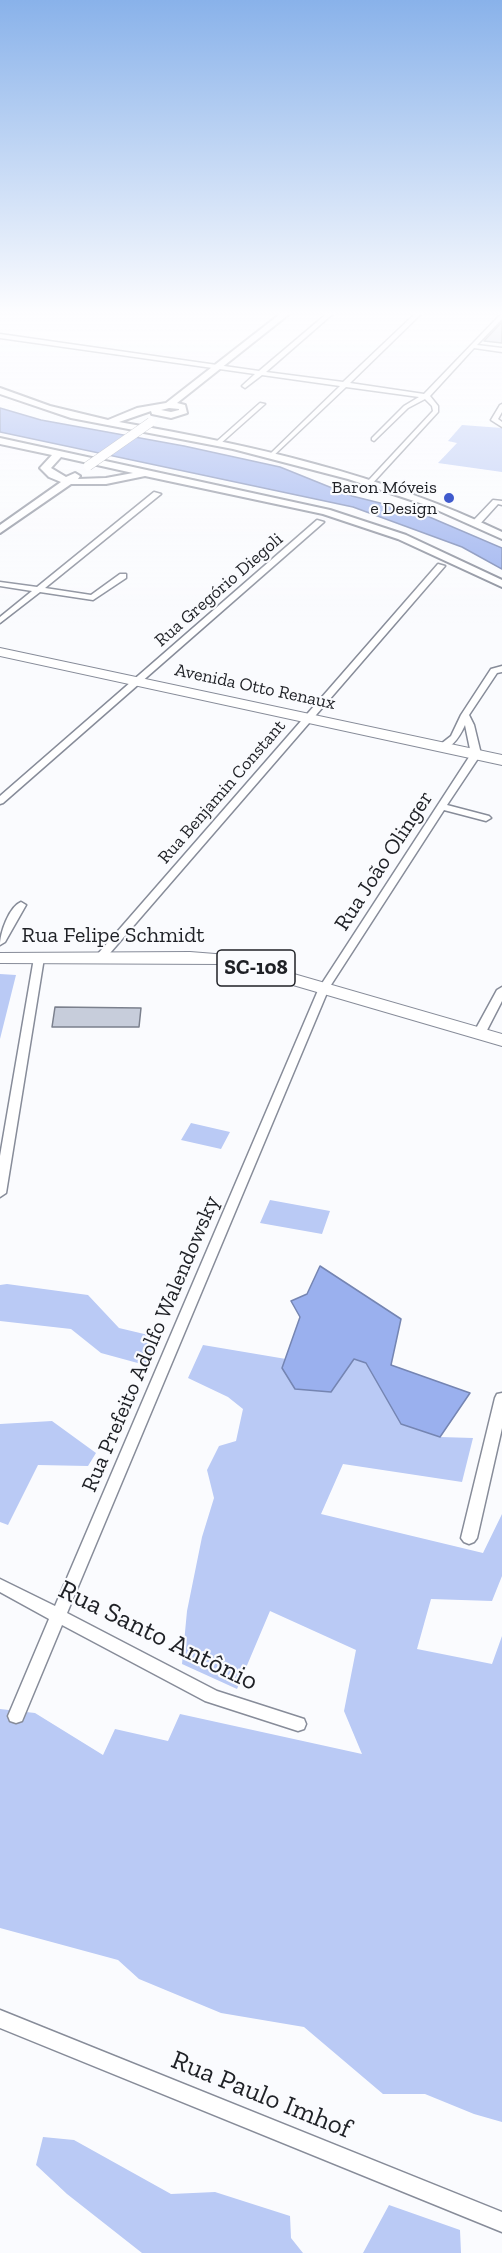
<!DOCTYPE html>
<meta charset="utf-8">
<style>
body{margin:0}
canvas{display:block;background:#fafbfe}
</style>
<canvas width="502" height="2253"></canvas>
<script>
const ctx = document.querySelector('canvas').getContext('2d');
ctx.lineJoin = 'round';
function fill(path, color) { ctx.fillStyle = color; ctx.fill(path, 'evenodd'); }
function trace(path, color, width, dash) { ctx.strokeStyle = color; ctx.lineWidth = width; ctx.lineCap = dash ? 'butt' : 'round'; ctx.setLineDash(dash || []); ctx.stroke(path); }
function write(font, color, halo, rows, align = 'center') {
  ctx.font = font + ' "Zilla Slab",serif'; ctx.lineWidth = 4.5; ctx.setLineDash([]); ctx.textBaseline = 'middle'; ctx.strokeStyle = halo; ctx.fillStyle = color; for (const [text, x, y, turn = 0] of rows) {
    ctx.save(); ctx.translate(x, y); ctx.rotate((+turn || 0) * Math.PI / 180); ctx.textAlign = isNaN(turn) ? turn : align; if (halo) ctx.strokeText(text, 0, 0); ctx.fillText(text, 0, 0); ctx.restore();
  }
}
const green = new Path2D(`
 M462 425 502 428V472L438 463 457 443 448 441Z
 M0 974 16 975 0 1039Z
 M191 1123 230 1132 221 1149 181 1140Z
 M270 1200 330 1211 322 1234 260 1223Z
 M7 1284 88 1295 119 1328 161 1338 145 1365 101 1353 71 1329 0 1321V1285Z
 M203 1345 286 1359 282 1368 295 1389 331 1392 354 1359 366 1363 401 1424 440 1437 473 1438 462 1482 343 1464 321 1514 483 1553 502 1514V1576L492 1601 431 1599 417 1649 492 1664 502 1636V2122L474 2114 425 2094H383L304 2027 221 2013 139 1979 118 1960 0 1928V1709L35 1713 103 1755 115 1729 168 1741 180 1714 362 1754 344 1711 356 1650 270 1611 237 1689 182 1664 187 1611 202 1537 214 1498 207 1470 219 1446 236 1441 243 1409 228 1397 188 1378Z
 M52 1421 96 1453 88 1466 38 1465 8 1525 0 1522V1424Z
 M43 2137 74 2140 171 2194 215 2192 290 2216 291 2238 303 2253H142L67 2194 36 2165Z
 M389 2205 460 2230 461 2253H363Z`);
const water = new Path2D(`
 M0 408 41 420 184 446 280 467 352 496 420 513 502 548V569L462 547 353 507 0 432Z
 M320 1266 401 1319 391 1365 470 1393 440 1437 401 1424 366 1363 354 1359 331 1392 295 1389 282 1368 300 1317 291 1301 307 1294Z`);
const building = new Path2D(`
 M502 322V343L484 341Z
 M55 1007 141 1008 139 1027H52Z`);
const street = new Path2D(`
 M330 311H336L266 372 343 382 418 311H424L350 383 424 394 502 313V319L477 345 502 348V352L474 348 430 396 438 406V412L370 486H367V482L433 411 432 406 425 399 408 408 374 441 372 440V438L404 406 419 397 346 387 271 458 269 457V455L340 386 262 375 245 388 242 386 243 385 255 374 0 338V334L259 371Z
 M260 403 265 404 220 444H216V442Z
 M502 404V412L498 419 502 422V427L491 420 500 405Z
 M154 492 161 494 45 588 91 595 120 574H126V578L93 600 40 592 0 623V617L32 591 0 586V582L37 587Z
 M493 500 502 501V505L498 504 479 525H473V521Z
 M317 520 324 522 3 803 0 804V796Z
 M438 564 445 566 104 960H96L95 958 96 956Z
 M502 666V672L497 673 469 715 474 725 481 754 447 805 489 816 491 818 486 821 444 810 329 988 67 1613 217 1691 304 1719 306 1724 304 1729 298 1731 205 1701 62 1625 22 1721 16 1723 10 1721 8 1716 49 1619 0 1592V1579L55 1606 319 988 471 754 465 725C460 736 452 750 439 749L437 747 451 736 461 715 491 669Z
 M21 902 26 905 5 942 0 945C0 933 9 907 21 902Z
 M39 955 44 958 6 1193 0 1197V1156L34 958Z
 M502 987V1001L485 1034 479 1037 475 1036 473 1034 497 990Z
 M502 1393V1428L477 1538 474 1542 469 1544 464 1542 461 1538 495 1398 497 1394Z
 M0 2010 502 2212V2232L0 2028Z`);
const secondary = new Path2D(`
 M284 311H293L177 403 185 405 187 413 171 418 152 414 151 411 119 422C251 445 381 474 502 532V539L426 505 348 479 233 449 71 418 0 394V388L50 406 108 420 137 408 166 403ZM169 408 179 409V410L171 412 161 410Z
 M0 438 330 510 406 535 502 580V587L398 539 323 514 145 476 106 484H71L0 533V525L61 482 49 477 40 468 52 455 0 444ZM61 457 133 473 106 478 78 479 80 476 75 473 66 477 51 468Z`);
const primary = new Path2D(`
 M0 648 502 755V765L0 656Z
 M190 952 228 955 502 1034V1046L221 964 0 963V953Z`);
const secondaryBridge = new Path2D(`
 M88 466 151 422`);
const markers = [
 [449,498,6,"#3f5acd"]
];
const farPoinames = [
 ["Baron Móveis",437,488],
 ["e Design",437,509]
];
const farStreetnames = [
 ["Rua Gregório Diegoli",219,590,-41],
 ["Avenida Otto Renaux",255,687,12],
 ["Rua Benjamin Constant",222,792,-49]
];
const shields = [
 [256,968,78]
];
const shieldNames = [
 ["SC-108",256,968]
];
const streetNames = [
 ["Rua João Olinger",384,861,-57],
 ["Rua Felipe Schmidt",113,936],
 ["Rua Prefeito Adolfo Walendowsky",151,1344,-67]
];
const nearStreetnames = [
 ["Rua Santo Antônio",158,1636,26],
 ["Rua Paulo Imhof",261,2095,22]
];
fill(green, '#bacaf5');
fill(water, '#9ab0ee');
trace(water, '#7585b2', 1.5);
fill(building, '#c7cddb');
trace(building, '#7b808d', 1.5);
trace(street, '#878c99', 3);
trace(secondary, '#878c99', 4);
trace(primary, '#878c99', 2);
fill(street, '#fff');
fill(secondary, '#fff');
fill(primary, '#fff');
trace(secondaryBridge, '#878c99', 10, []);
trace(secondaryBridge, '#fff', 9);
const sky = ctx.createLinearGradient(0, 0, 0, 626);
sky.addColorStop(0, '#89b2ea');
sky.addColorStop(0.5, '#fdfdff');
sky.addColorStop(1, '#fdfdff00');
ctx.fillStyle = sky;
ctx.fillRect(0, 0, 502, 626);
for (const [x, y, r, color] of markers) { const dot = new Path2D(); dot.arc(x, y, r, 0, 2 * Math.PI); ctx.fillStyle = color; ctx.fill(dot); trace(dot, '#fafbfe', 2); }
write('18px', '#1f2126', '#fafbfe', farPoinames, 'right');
write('18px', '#1f2126', '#fafbfe', farStreetnames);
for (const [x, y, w] of shields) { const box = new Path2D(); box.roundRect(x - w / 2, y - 18, w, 36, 4.5); ctx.fillStyle = '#fafbfe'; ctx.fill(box); trace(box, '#1f2126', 1.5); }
write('bold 21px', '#1f2126', null, shieldNames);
write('22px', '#1f2126', '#fafbfe', streetNames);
write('27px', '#1f2126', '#fafbfe', nearStreetnames);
</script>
